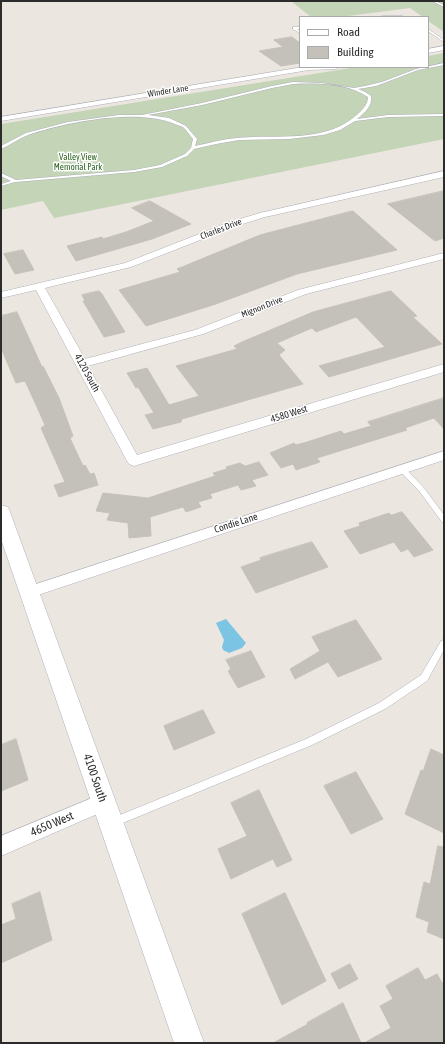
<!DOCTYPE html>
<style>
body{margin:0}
#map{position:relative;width:445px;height:1044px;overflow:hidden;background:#ebe6df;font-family:"Asap Condensed",sans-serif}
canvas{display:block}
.frame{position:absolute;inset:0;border:2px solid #2b2b2b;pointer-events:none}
.legend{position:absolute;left:299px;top:16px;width:130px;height:52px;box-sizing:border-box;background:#fff;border:1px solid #aaa;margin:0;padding:5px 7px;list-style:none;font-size:12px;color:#2b2b2b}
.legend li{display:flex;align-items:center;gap:8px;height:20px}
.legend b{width:20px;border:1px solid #aaa}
</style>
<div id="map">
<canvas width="445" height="1044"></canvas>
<div class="frame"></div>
<ul class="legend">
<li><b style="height:5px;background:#fff"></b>Road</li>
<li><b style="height:11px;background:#c4c0ba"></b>Building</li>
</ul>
</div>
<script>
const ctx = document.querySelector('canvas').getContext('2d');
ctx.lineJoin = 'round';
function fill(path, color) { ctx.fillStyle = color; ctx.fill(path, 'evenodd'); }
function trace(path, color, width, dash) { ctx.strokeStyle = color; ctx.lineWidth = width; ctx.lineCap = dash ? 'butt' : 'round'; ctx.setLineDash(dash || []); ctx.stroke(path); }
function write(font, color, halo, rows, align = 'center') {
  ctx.font = font + ' "Asap Condensed",sans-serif'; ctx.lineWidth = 3; ctx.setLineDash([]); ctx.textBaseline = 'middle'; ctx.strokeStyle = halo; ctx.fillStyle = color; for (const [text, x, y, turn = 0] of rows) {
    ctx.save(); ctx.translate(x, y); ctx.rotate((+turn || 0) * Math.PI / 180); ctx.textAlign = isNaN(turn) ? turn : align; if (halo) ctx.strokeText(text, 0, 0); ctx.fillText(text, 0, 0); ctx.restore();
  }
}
const cemetery = new Path2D(`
 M291 1H444V32L428 21V17H423L410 8 340 17H311Z
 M444 53V139L54 218 43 201 1 210V124L357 67H428V56Z`);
const water = new Path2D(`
 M226 619 246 643 242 648 229 653 223 650 222 647 224 640 216 623Z`);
const building = new Path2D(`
 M292 37 300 43V63L281 66 259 51 283 47 274 40Z
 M444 191V238L435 241 388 204Z
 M150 201 191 224 152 239 76 261 67 246 102 237 103 239 126 232 154 221 132 208Z
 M353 211 397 250 297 274 216 304 146 326 119 290 180 272 177 269 260 235Z
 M23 250 34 270 15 274 4 254Z
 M99 291 102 294 125 332 104 337 83 301H85L82 295Z
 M391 291 417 316 413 317 442 344 329 377 319 366 385 347 356 317 316 332 312 328 277 343 285 350 279 355 303 384 182 419 181 422 153 429 145 415 154 413 138 387 136 388 127 373 147 368 169 405 199 396 176 366 237 349 234 346 242 342 313 312Z
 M17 312 42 367 43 366 59 398 73 436 70 438 83 466 85 465 90 474 94 473 98 485 59 497 54 485 65 482 41 428 45 425 27 385 25 381 16 383 1 348V316Z
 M444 398V429L434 418 405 428 407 430 317 458 320 462 296 470 293 464 281 468 270 453 294 443 296 445 307 442 341 431 344 434 371 426 368 422Z
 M259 462 268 475 252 480 256 486 241 490 238 485 210 494 212 498 198 502 201 507 186 512 183 507 150 517 151 536 129 538 128 523 107 520 110 513 96 511 103 493 148 498 215 476 213 473 227 469 226 467 240 463 245 466Z
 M402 512 433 550 414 557 408 549 401 552 394 542 360 554 344 531 360 526 359 523 389 513 391 515Z
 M312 542 328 567 256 593 241 567 261 560 260 558Z
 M356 620 382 659 338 677 328 662 295 679 290 669 320 651 312 637Z
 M251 651 265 677 238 688 228 671 231 669 226 660Z
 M203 710 215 733 174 750 164 726Z
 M16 739 28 780 1 791V745Z
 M431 749 444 755V833L405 814 421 770 423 771Z
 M356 772 383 819 351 834 324 786Z
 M259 790 292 860 277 867 273 859 231 879 218 849 247 836 231 803Z
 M438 846 444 847V939L427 932 429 922 416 917 424 882 430 884Z
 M40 892 52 940 1 963V925L16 919 12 904Z
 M285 893 326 981 282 1005 242 914Z
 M350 964 358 979 339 989 331 974Z
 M418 968 425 980 437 974 444 986V1043H364L391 1028 380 1006 393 999 386 986Z
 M343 1003 361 1043H273L308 1024 307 1023Z`);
const lane = new Path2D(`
 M432 1H435L444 5V7Z
 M382 16H403L404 17H381Z
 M293 27H300V29H297L300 31V33L293 29Z
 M428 29 444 40V42L428 31Z
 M444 63V65L418 70 376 86 358 89 365 92 371 96C373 106 364 113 357 119L388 115 444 114V116L388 117 355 121 340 130 323 135 289 139 239 140 216 144 194 149 187 156 162 167 134 172 15 182 1 186V184L11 181 1 176V173L16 180 134 170 160 165 185 154 191 148 193 139C190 136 187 130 183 127 181 126 177 125 175 124 138 108 66 122 28 135 18 139 10 145 1 149V146L26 133 68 122 119 115H142L202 103 272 86 293 82 322 83 354 88 365 86 382 82 416 69ZM293 84C317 83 348 83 368 97 368 104 364 108 359 113 327 144 279 134 237 138 223 139 209 143 195 146L197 139 186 126 169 118 148 115 202 105 272 88Z
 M400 467H404L424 488 444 515V523L442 522 420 492 400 471 399 469Z
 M444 640V650L427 681 385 709 312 745 113 827 110 825 108 822 110 819 306 739 379 703 421 675 441 641Z`);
const street = new Path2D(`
 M444 46V50L428 53V49Z
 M303 67H339L336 69 309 70 1 121V117Z
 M444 171V177L265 217 236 226 131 267 45 288 85 359 195 330 298 290 444 253V259L306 294 203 334 88 366 137 455 444 364V372L134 466 129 464 127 461 36 290 1 298V292L125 263 230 222 260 213Z
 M444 451V460L29 598 24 596 21 592 24 588Z
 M104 793 111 796 113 802 111 808 1 856V836Z`);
const secondary = new Path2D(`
 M1 505 8 507 10 512 204 1043H174L1 539Z`);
const farStreetnames = [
 ["Winder Lane",168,91,-9],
 ["Charles Drive",221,229,-21],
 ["Mignon Drive",262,307,-22]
];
const farParknames = [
 ["Valley View",78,157],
 ["Memorial Park",78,167]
];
const streetNames = [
 ["4120 South",87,373,61],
 ["4580 West",289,414,-17],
 ["Condie Lane",236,523,-18]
];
const nearStreetnames = [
 ["4100 South",95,778,71],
 ["4650 West",52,824,-23]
];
fill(cemetery, '#c4d4b7');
fill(water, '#7cc4e3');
fill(building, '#c4c0ba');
trace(building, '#c7c2b8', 1);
trace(lane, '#afb0ba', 1);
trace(street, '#afb0ba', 1);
trace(secondary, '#afb0ba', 1);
fill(lane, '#fff');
fill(street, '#fff');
fill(secondary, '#fff');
write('9px', '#2b2b2b', '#fff', farStreetnames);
write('9px', '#2c6221', '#fff', farParknames);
write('10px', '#2b2b2b', '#fff', streetNames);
write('12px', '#2b2b2b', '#fff', nearStreetnames);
</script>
